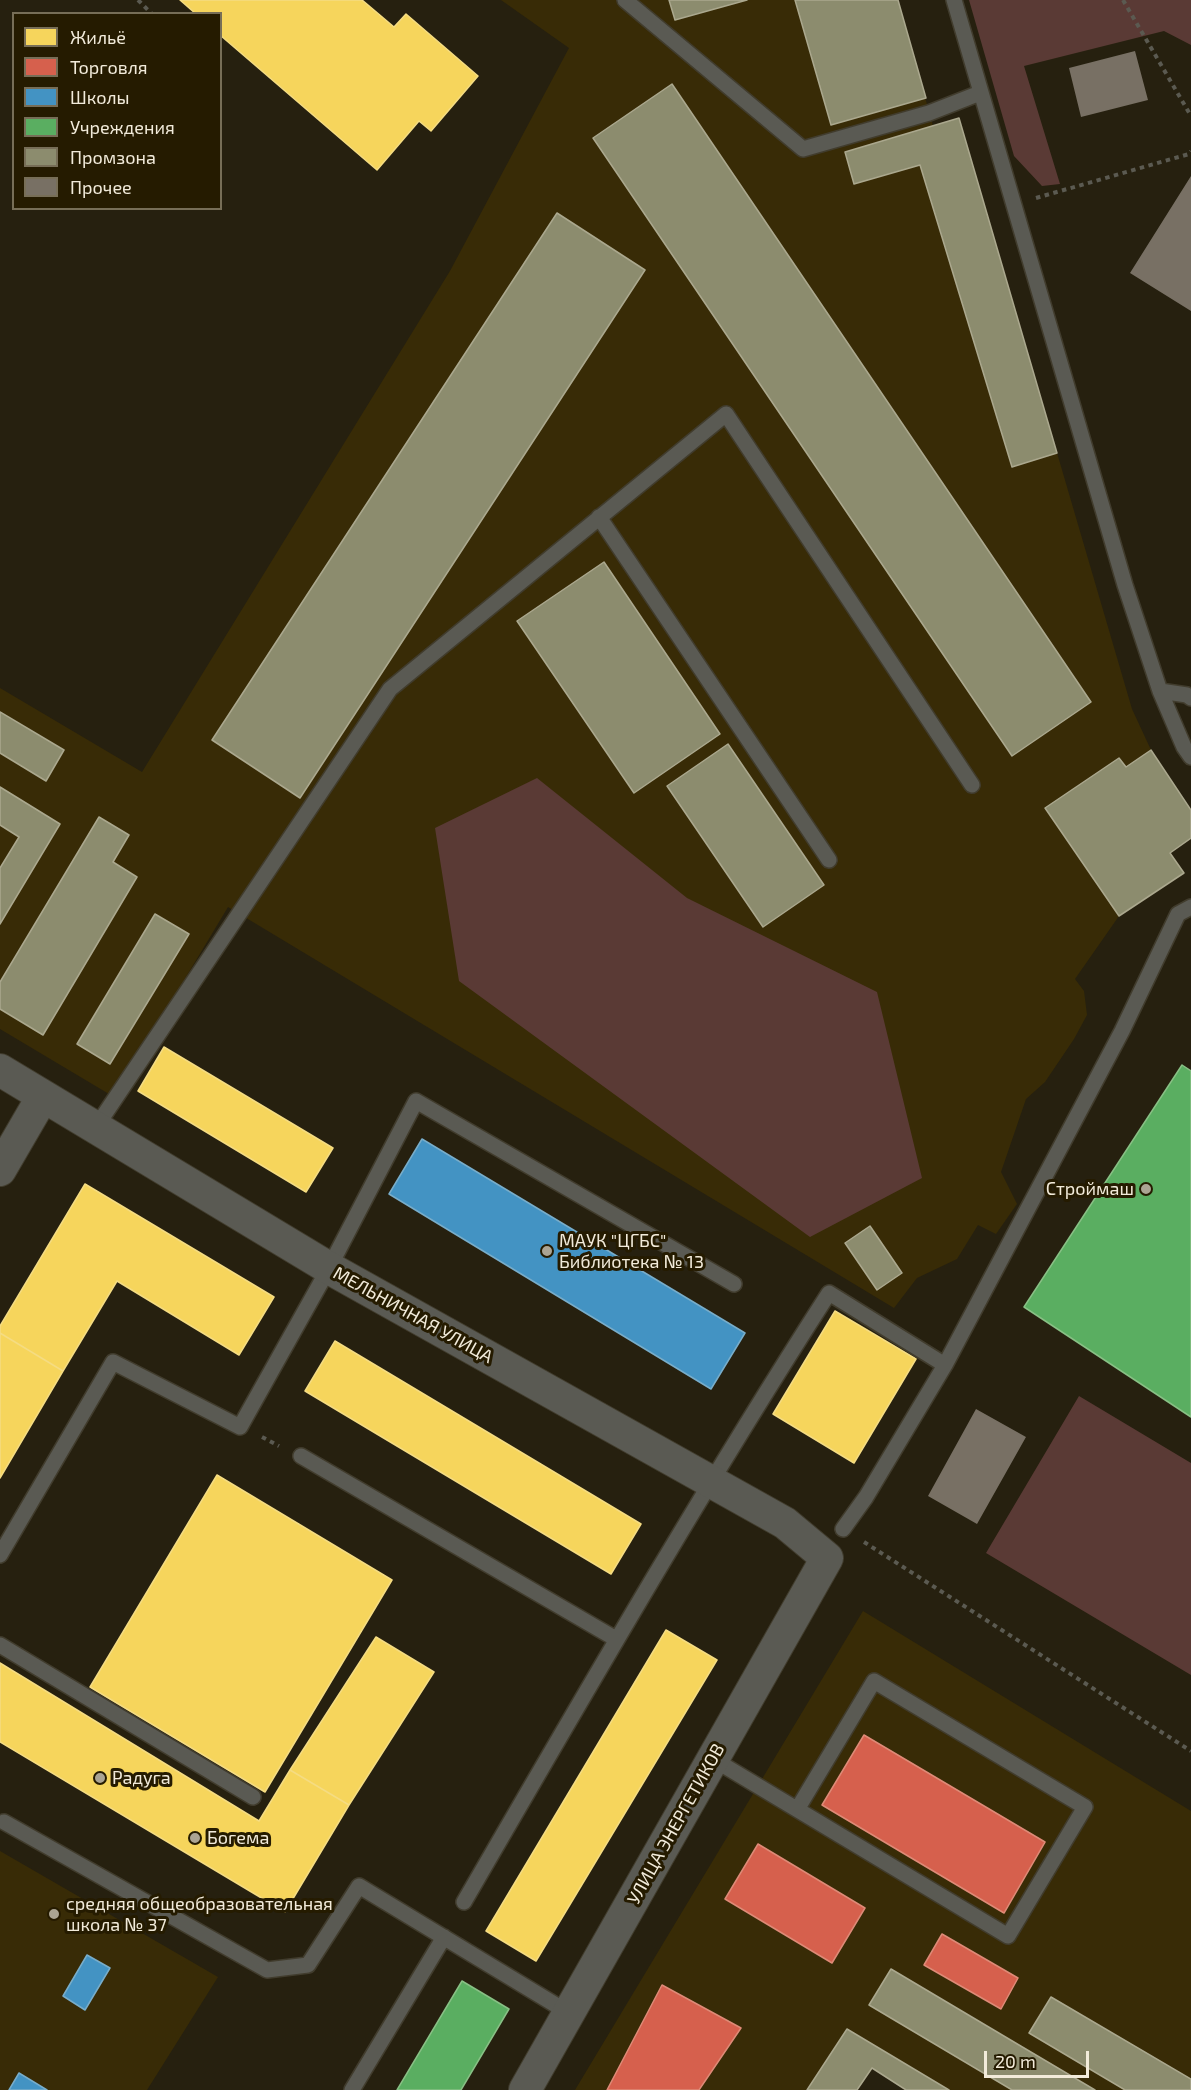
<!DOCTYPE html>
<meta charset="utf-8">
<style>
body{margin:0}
#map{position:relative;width:1191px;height:2090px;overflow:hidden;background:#26200f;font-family:"Exo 2",sans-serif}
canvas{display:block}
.legend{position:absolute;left:12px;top:12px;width:210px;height:198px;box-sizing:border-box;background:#251b00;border:2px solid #776e57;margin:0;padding:8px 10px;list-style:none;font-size:18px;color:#f2ebda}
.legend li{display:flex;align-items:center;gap:12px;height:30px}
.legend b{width:30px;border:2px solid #776e57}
.scale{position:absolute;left:984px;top:2051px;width:105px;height:27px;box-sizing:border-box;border:3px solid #f2ebda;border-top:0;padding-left:8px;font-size:18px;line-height:21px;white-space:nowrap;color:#f2ebda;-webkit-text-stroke:4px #251b00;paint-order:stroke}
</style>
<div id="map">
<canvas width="1191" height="2090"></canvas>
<ul class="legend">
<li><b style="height:16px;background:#f6d55c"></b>Жильё</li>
<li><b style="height:16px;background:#d6604d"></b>Торговля</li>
<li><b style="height:16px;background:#4393c3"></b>Школы</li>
<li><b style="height:16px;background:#5aae61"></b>Учреждения</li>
<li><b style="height:16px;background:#8c8c6e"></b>Промзона</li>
<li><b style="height:16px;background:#787064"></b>Прочее</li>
</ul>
<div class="scale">20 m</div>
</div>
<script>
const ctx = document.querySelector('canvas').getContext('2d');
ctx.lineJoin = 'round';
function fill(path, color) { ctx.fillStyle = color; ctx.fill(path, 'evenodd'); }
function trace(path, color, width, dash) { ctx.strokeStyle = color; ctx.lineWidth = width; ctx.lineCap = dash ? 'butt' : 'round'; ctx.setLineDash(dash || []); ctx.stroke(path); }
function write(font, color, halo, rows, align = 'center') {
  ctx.font = font + ' "Exo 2",sans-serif'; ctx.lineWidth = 6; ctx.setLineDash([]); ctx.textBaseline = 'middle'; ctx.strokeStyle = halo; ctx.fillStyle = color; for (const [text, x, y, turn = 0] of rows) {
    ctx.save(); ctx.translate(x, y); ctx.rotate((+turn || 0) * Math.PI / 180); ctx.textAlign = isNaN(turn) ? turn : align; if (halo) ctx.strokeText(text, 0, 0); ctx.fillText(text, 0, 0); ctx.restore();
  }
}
const built = new Path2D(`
 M501 0H898L933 126 959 118 1132 709 1151 750 1191 810V838L1170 853 1184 873 1119 916 1075 979 1084 991 1087 1015 1074 1039 1045 1082 1026 1099 1001 1172 1017 1204 996 1234 978 1225 957 1259 917 1278 894 1308 228 907 114 1097 0 1029V688L142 772 450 271 569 48Z
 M863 1611 1191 1811V2090H906L872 2068 857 2090H575Z
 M0 1851 218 1977 147 2090H0Z`);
const green = new Path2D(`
 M969 0H1191V45L1164 31 1024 66 1060 184 1042 186 1014 156Z
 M537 778 687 898 877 992 922 1178 810 1237 459 981 435 828Z
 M1079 1396 1191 1463V1675L986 1553Z`);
const homes = new Path2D(`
 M180 0H362L394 27 406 14 478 76 431 131 419 121 377 170 220 35V14H196Z
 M164 1047 333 1148 306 1192 138 1091Z
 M85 1184 274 1297 239 1355 117 1281 63 1371 0 1333V1326Z
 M835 1311 916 1359 854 1463 773 1414Z
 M0 1333 63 1371 0 1478Z
 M335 1341 641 1524 611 1574 305 1391Z
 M217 1475 392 1580 265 1792 90 1687Z
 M666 1630 717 1660 536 1961 486 1931Z
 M376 1637 434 1672 349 1805 290 1770Z
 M0 1663 259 1821 290 1770 349 1805 285 1912 0 1742Z`);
const shops = new Path2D(`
 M864 1735 1045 1842 1004 1913 822 1805Z
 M758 1844 865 1908 832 1963 725 1899Z
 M942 1934 1018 1978 1001 2009 924 1965Z
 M662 1985 741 2028 699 2090H607Z`);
const schools = new Path2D(`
 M422 1139 745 1333 711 1389 389 1194Z
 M87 1955 110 1968 85 2010 63 1996Z
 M19 2073 47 2090H9Z`);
const public = new Path2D(`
 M1182 1065 1191 1071V1417L1024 1307Z
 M462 1981 509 2009 461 2090H397Z`);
const industry = new Path2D(`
 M669 0H747L675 20Z
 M795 0H898L926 98 831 125Z
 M672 84 1091 702 1012 756 593 138Z
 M959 118 1057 453 1012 467 920 165 854 184 845 152Z
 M557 213 645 270 300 798 212 740Z
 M604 562 720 734 634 793 517 621Z
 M0 712 64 750 46 781 0 753Z
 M728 744 824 885 763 927 667 786Z
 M1151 750 1191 810V838L1170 853 1184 873 1119 916 1045 808 1119 758 1126 767Z
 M0 787 60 824 0 924V868L19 837 0 825Z
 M99 817 129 835 113 862 137 877 43 1035 0 1009V982Z
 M155 914 189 934 110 1064 77 1044Z
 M870 1226 902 1273 877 1290 845 1243Z
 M891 1969 1019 2045 1095 2090H1012L869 2005Z
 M1051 1997 1191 2079V2090H1125L1029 2033Z
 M847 2029 949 2090H906L872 2068 857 2090H807Z`);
const building = new Path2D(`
 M1135 51 1148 100 1081 117 1069 68Z
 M1191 176V311L1130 273Z
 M976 1409 1026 1437 977 1524 928 1496Z`);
const path = new Path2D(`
 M138 0 152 14
 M1123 0 1191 116
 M1036 198 1189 154 1191 151
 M262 1437 279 1446
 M864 1542 1191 1751`);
const service = new Path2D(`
 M625 0 803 149 929 113 980 93
 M954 0 1125 585 1160 691 1184 747 1191 757
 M599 517 829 860
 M1160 691 1187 695 1191 698
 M96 1127 390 689 726 414 972 785
 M301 1456 616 1639
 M843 1529 866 1497 945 1365 1122 1031 1178 914 1191 907
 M0 1555 113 1362 240 1427 329 1268 416 1101 734 1284
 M0 1645 253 1797
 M713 1759 1008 1936 1085 1807 874 1681 798 1808
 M4 1822 267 1970 308 1965 359 1886 569 2013
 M464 1902C583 1697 701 1492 829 1293L945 1365
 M352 2090 444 1937`);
const minor = new Path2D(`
 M0 1070 329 1268 785 1523 827 1558 525 2090
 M0 1170 43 1096`);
const markers = [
 [1146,1189,6,"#aba493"],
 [547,1251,6,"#aba493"],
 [100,1778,6,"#aba493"],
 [195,1838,6,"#aba493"],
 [54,1914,6,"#aba493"]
];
const poiNames = [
 ["Строймаш",1134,1189,"right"],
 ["МАУК \"ЦГБС\"",559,1241],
 ["Библиотека № 13",559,1262],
 ["Радуга",112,1778],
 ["Богема",207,1838],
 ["средняя общеобразовательная",66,1904],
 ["школа № 37",66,1925]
];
const streetNames = [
 ["МЕЛЬНИЧНАЯ УЛИЦА",413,1315,29],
 ["УЛИЦА ЭНЕРГЕТИКОВ",676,1824,-61]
];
fill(built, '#382b06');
fill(green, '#5a3a35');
fill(homes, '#f6d55c');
trace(homes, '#f5dc82', 1.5);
fill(shops, '#d6604d');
trace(shops, '#de8a77', 1.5);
fill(schools, '#4393c3');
trace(schools, '#78adca', 1.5);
fill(public, '#5aae61');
trace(public, '#88c085', 1.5);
fill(industry, '#8c8c6e');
trace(industry, '#aba88e', 1.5);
fill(building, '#787064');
trace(service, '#413c2d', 18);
trace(minor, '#413c2d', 34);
trace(path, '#5b5a51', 4, [4.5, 4.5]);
trace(service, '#5a5a53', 15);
trace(minor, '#5a5a53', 32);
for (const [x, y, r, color] of markers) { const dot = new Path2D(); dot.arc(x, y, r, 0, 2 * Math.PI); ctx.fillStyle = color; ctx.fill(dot); trace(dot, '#251b00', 2); }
write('18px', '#f2ebda', '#251b00', poiNames, 'left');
write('18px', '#f2ebda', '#251b00', streetNames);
</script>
